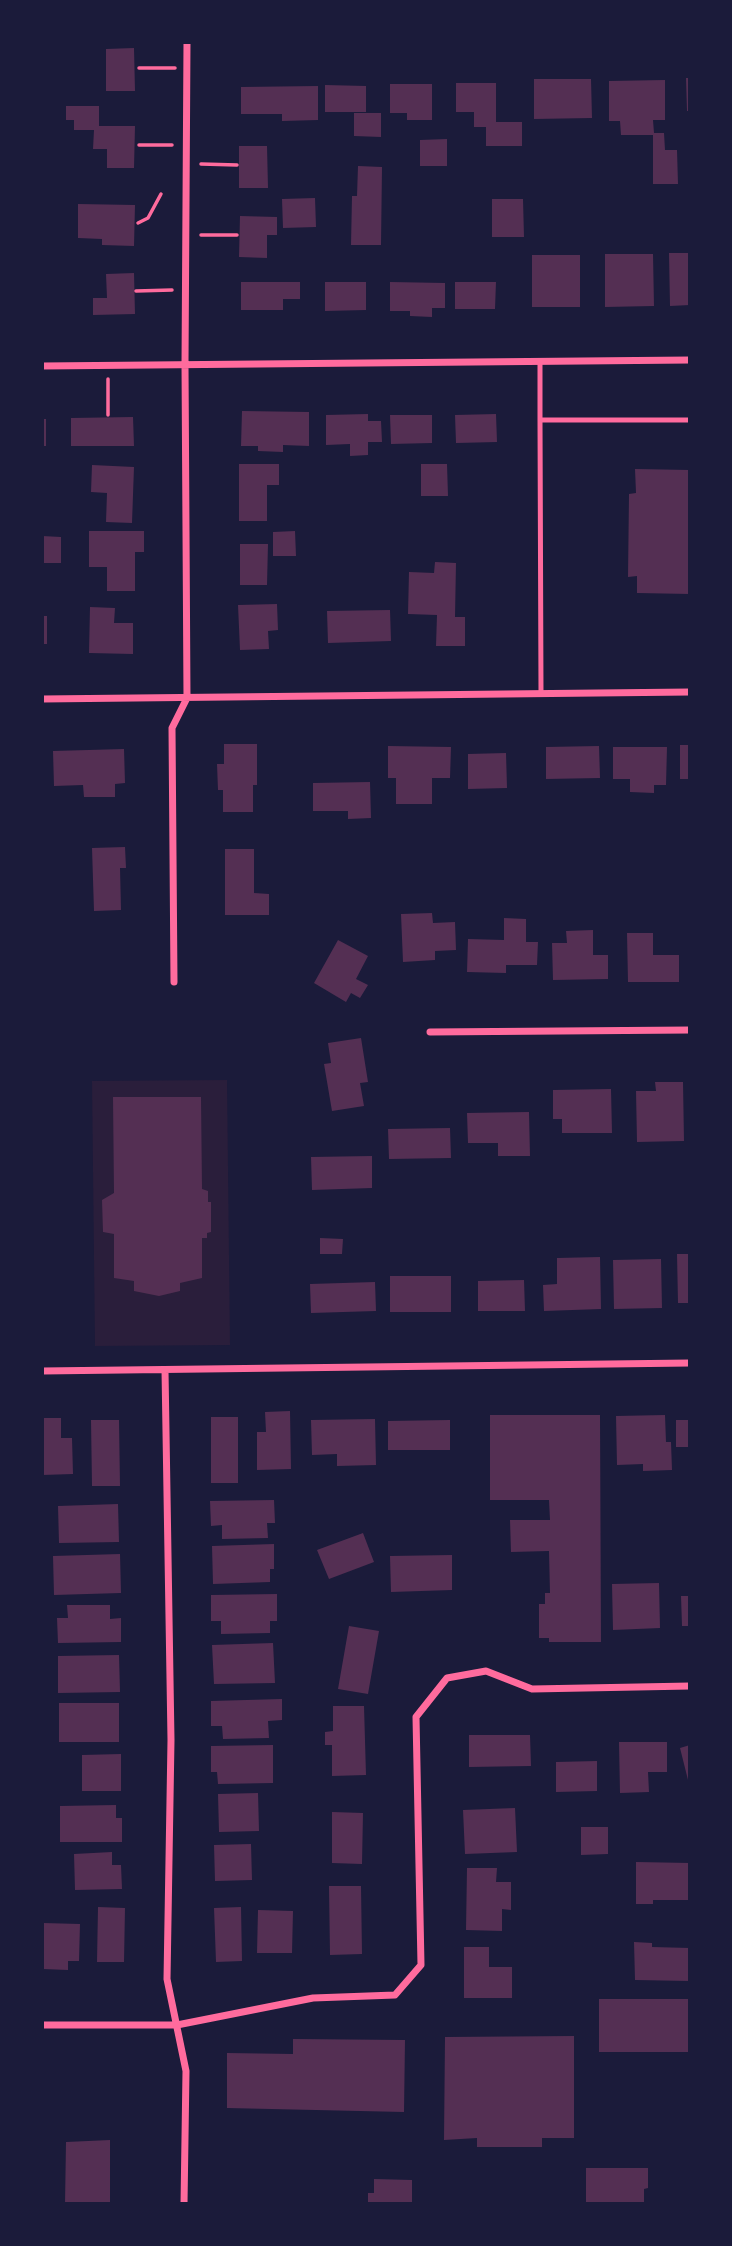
<!DOCTYPE html>
<style>
body{margin:0}
#map{position:relative;width:732px;height:2246px;overflow:hidden;background:#1b1b3a;font-family:Barlow,sans-serif}
canvas{display:block}
.frame{position:absolute;inset:0;border:44px solid #1b1b3a;pointer-events:none}
</style>
<div id="map">
<canvas width="732" height="2246"></canvas>
<div class="frame"></div>
</div>
<script>
const c = document.querySelector('canvas').getContext('2d');
c.lineJoin = 'round';
function fillPath(path, color) {
  c.fillStyle = color;
  c.fill(path, 'evenodd');
}
function strokePath(path, color, width, dash) {
  c.strokeStyle = color;
  c.lineWidth = width;
  c.lineCap = dash ? 'butt' : 'round';
  c.setLineDash(dash || []);
  c.stroke(path);
}
const green = new Path2D(`
 M227,1080L230,1345L95,1346L92,1081Z`);
const building = new Path2D(`
 M134,48L135,91H106V49Z
 M686,78H690V111H687Z
 M534,79H591L592,118L534,119Z
 M665,80V120H653L654,133H664L665,150H677L678,184H653V135H621L620,121H609V81Z
 M456,83H496V122H522V146H486V127H474V112H456Z
 M390,84H432V120H407V113H390Z
 M325,85L366,86V112H325Z
 M318,86V120L282,121V114H241V87Z
 M66,106H99V126H135L134,168H107V149H93L94,130H74V120H66Z
 M354,113H381V137L354,136Z
 M447,139V166H420V140Z
 M239,146H267L268,188H239Z
 M358,166L382,167L381,245H351L352,196H357Z
 M315,198L316,227L283,228L282,199Z
 M492,199H523L524,237H492Z
 M78,204L135,205L134,246L102,245V239L78,238Z
 M240,216L277,217V235H267V258L239,257Z
 M669,253H690V305L670,306Z
 M605,254H653L654,306L605,307Z
 M532,255H580V307H532Z
 M134,273L135,314L93,315V298H107L106,274Z
 M241,282H300V299H283V310H241Z
 M325,282H366V310L325,311Z
 M390,282L445,283V308H432V317L410,316V311H390Z
 M455,282H496L495,309H455Z
 M242,411L309,412V446L283,445V452L258,451V446H241Z
 M368,414V421H381L382,442H368V455L350,456V444L326,445V415Z
 M496,414L497,442L456,443L455,415Z
 M390,415H432V443L391,444Z
 M133,417L134,446H71V418Z
 M42,419H46V446H42Z
 M239,464H279V485H267V521H239Z
 M421,464H447L448,496H421Z
 M92,465L134,467L132,523L106,522L107,493L91,492Z
 M635,469L690,470V594L637,593V576L628,577L629,494L636,493Z
 M89,531H144V552H135V591H107V567H89Z
 M295,531L296,556H273V532Z
 M42,536L61,537V563H42Z
 M240,544H268L267,585H240Z
 M435,562L456,563L455,617H465V646H436L437,615L408,614L409,572L434,573Z
 M277,604L278,630L268,631L269,649L240,650L238,605Z
 M90,607L115,608L114,623H133V654L89,653Z
 M390,610L391,641L328,643L327,611Z
 M42,616H47V644H42Z
 M224,744H257V785H253V812H223V790H218L217,764H224Z
 M680,745H690V779H680Z
 M388,746L451,747L450,778H432V804H396V778H388Z
 M599,746L600,778L546,779V747Z
 M613,747H667L666,785H654V793L630,792V779H613Z
 M124,749L125,783L115,784V797H84L83,785L54,786L53,751Z
 M506,753L507,788L468,789V754Z
 M370,782L371,818L348,819V811H313V783Z
 M125,847L126,868H120L121,910L94,911L92,848Z
 M225,849H254V893L269,894V915H225Z
 M432,913L433,923L455,922L456,950L435,951V960L403,962L401,914Z
 M504,918L526,919V942H538L537,965H506V973L467,972L468,939L504,940Z
 M593,930V955H608V979L553,980L552,943H567L566,931Z
 M627,933H653V955H679V982H628Z
 M338,940L368,956L356,979L368,985L360,998L351,993L346,1002L314,983Z
 M361,1038L368,1082L360,1083L364,1106L332,1111L324,1064L331,1063L328,1043Z
 M655,1082H683L684,1141L637,1142L636,1091H656Z
 M611,1089L612,1133H562V1119H553V1090Z
 M113,1097H201L202,1189L208,1191V1202H211V1232L207,1233V1238H202V1278L180,1283V1291L159,1296L134,1291V1281L114,1278V1234L103,1232L102,1200L114,1193Z
 M529,1112L530,1156H498V1143H468L467,1113Z
 M450,1128L451,1158L389,1159L388,1129Z
 M372,1156V1188L312,1190L311,1157Z
 M320,1238L343,1239L342,1254H320Z
 M677,1254H690V1303H678Z
 M600,1257L601,1309L544,1311L543,1285L557,1284V1258Z
 M661,1259L662,1308L614,1309L613,1260Z
 M390,1276H451V1312H390Z
 M524,1280L525,1311H478V1281Z
 M375,1282L376,1311L311,1313L310,1284Z
 M290,1411L291,1469L257,1470V1432H266L265,1412Z
 M490,1415H600L601,1642H549V1638H539V1604H545V1593H550L549,1551L511,1552L510,1520H550L549,1500H490Z
 M665,1415L666,1442H671L672,1470L643,1471V1464L617,1465L616,1416Z
 M211,1417H238V1483H211Z
 M42,1418H61V1438H72L73,1474L42,1475Z
 M375,1419L376,1465L337,1466V1454L312,1455L311,1420Z
 M91,1420H119L120,1486H92Z
 M450,1420V1450H388V1421Z
 M676,1420H690V1447H676Z
 M274,1500L275,1523H267L268,1538L222,1539V1525L211,1526L210,1501Z
 M118,1504L119,1542L59,1543L58,1506Z
 M363,1533L374,1562L329,1579L317,1550Z
 M274,1544V1569H270V1582L213,1584L212,1546Z
 M120,1554L121,1593L54,1595L53,1556Z
 M452,1555V1590L391,1592L390,1556Z
 M659,1583L660,1628L613,1630L612,1584Z
 M277,1594V1621H270V1633L221,1634V1621H211V1595Z
 M681,1596H690V1626H682Z
 M67,1605H110V1619L121,1618V1642L58,1643L57,1618H68Z
 M349,1626L379,1631L368,1694L338,1689Z
 M273,1643L275,1683L214,1684L212,1645Z
 M119,1655L120,1692L58,1693V1656Z
 M282,1699V1720L268,1721L269,1738L223,1739L222,1726H211V1701Z
 M59,1703H119V1742H59Z
 M333,1706H364L366,1775L332,1776V1745H325V1732L333,1731Z
 M469,1735H530L531,1766L469,1767Z
 M619,1742H667V1772H648L649,1792L620,1793Z
 M273,1745V1783L218,1784L217,1772H211V1746Z
 M690,1745V1784H689L680,1748Z
 M121,1754V1791H82V1755Z
 M597,1761V1791L556,1792V1762Z
 M258,1793L259,1831L219,1832L218,1794Z
 M116,1805V1818H122V1842H60V1806Z
 M515,1808L517,1852L465,1854L463,1810Z
 M332,1812L363,1813L362,1864L332,1863Z
 M581,1827H608V1854L581,1855Z
 M251,1844L252,1880L215,1881L214,1845Z
 M112,1852V1865H121L122,1889L75,1890L74,1854Z
 M636,1862L690,1863V1900H653V1904H636Z
 M467,1868H497L496,1882H511V1910L502,1909V1931L466,1930Z
 M329,1886H361L362,1954L330,1955Z
 M98,1907L125,1908L124,1962H97Z
 M241,1907L242,1961L216,1962L214,1908Z
 M258,1910L293,1911L292,1953H257Z
 M43,1923L80,1924L79,1961H68V1970L43,1969Z
 M634,1942L652,1943V1947L690,1948V1981L635,1980Z
 M464,1947H489V1967H512V1998H464Z
 M599,1999H690V2052H599Z
 M574,2036V2138H542V2147H477V2138L444,2140L445,2037Z
 M293,2039L405,2040L404,2112L227,2108V2053L293,2054Z
 M110,2140V2204H65L66,2142Z
 M586,2168H648V2188L644,2189V2204H586Z
 M374,2179L412,2180V2204H368V2193H374Z`);
const path = new Path2D(`
 M139,68H175
 M139,145H172
 M201,164L237,165
 M138,223L148,218L161,194
 M201,235H237
 M136,291L172,290
 M108,379V415`);
const service = new Path2D(`
 M540,420V362
 M541,694L540,420H690`);
const minor = new Path2D(`
 M42,366L690,360
 M42,699L690,692
 M174,982L172,728L187,698L185,364L187,42
 M430,1032L690,1030
 M165,1370L171,1740L167,1979L186,2071L184,2204
 M42,1371L690,1363
 M42,2025H177L313,1998L395,1995L421,1965L416,1717L447,1678L486,1671L532,1689L690,1686`);
fillPath(green, '#2a1e3b');
fillPath(building, '#542f53');
strokePath(path, '#ff6b9d', 3.5);
strokePath(service, '#ff6b9d', 5);
strokePath(minor, '#ff6b9d', 7);
</script>
